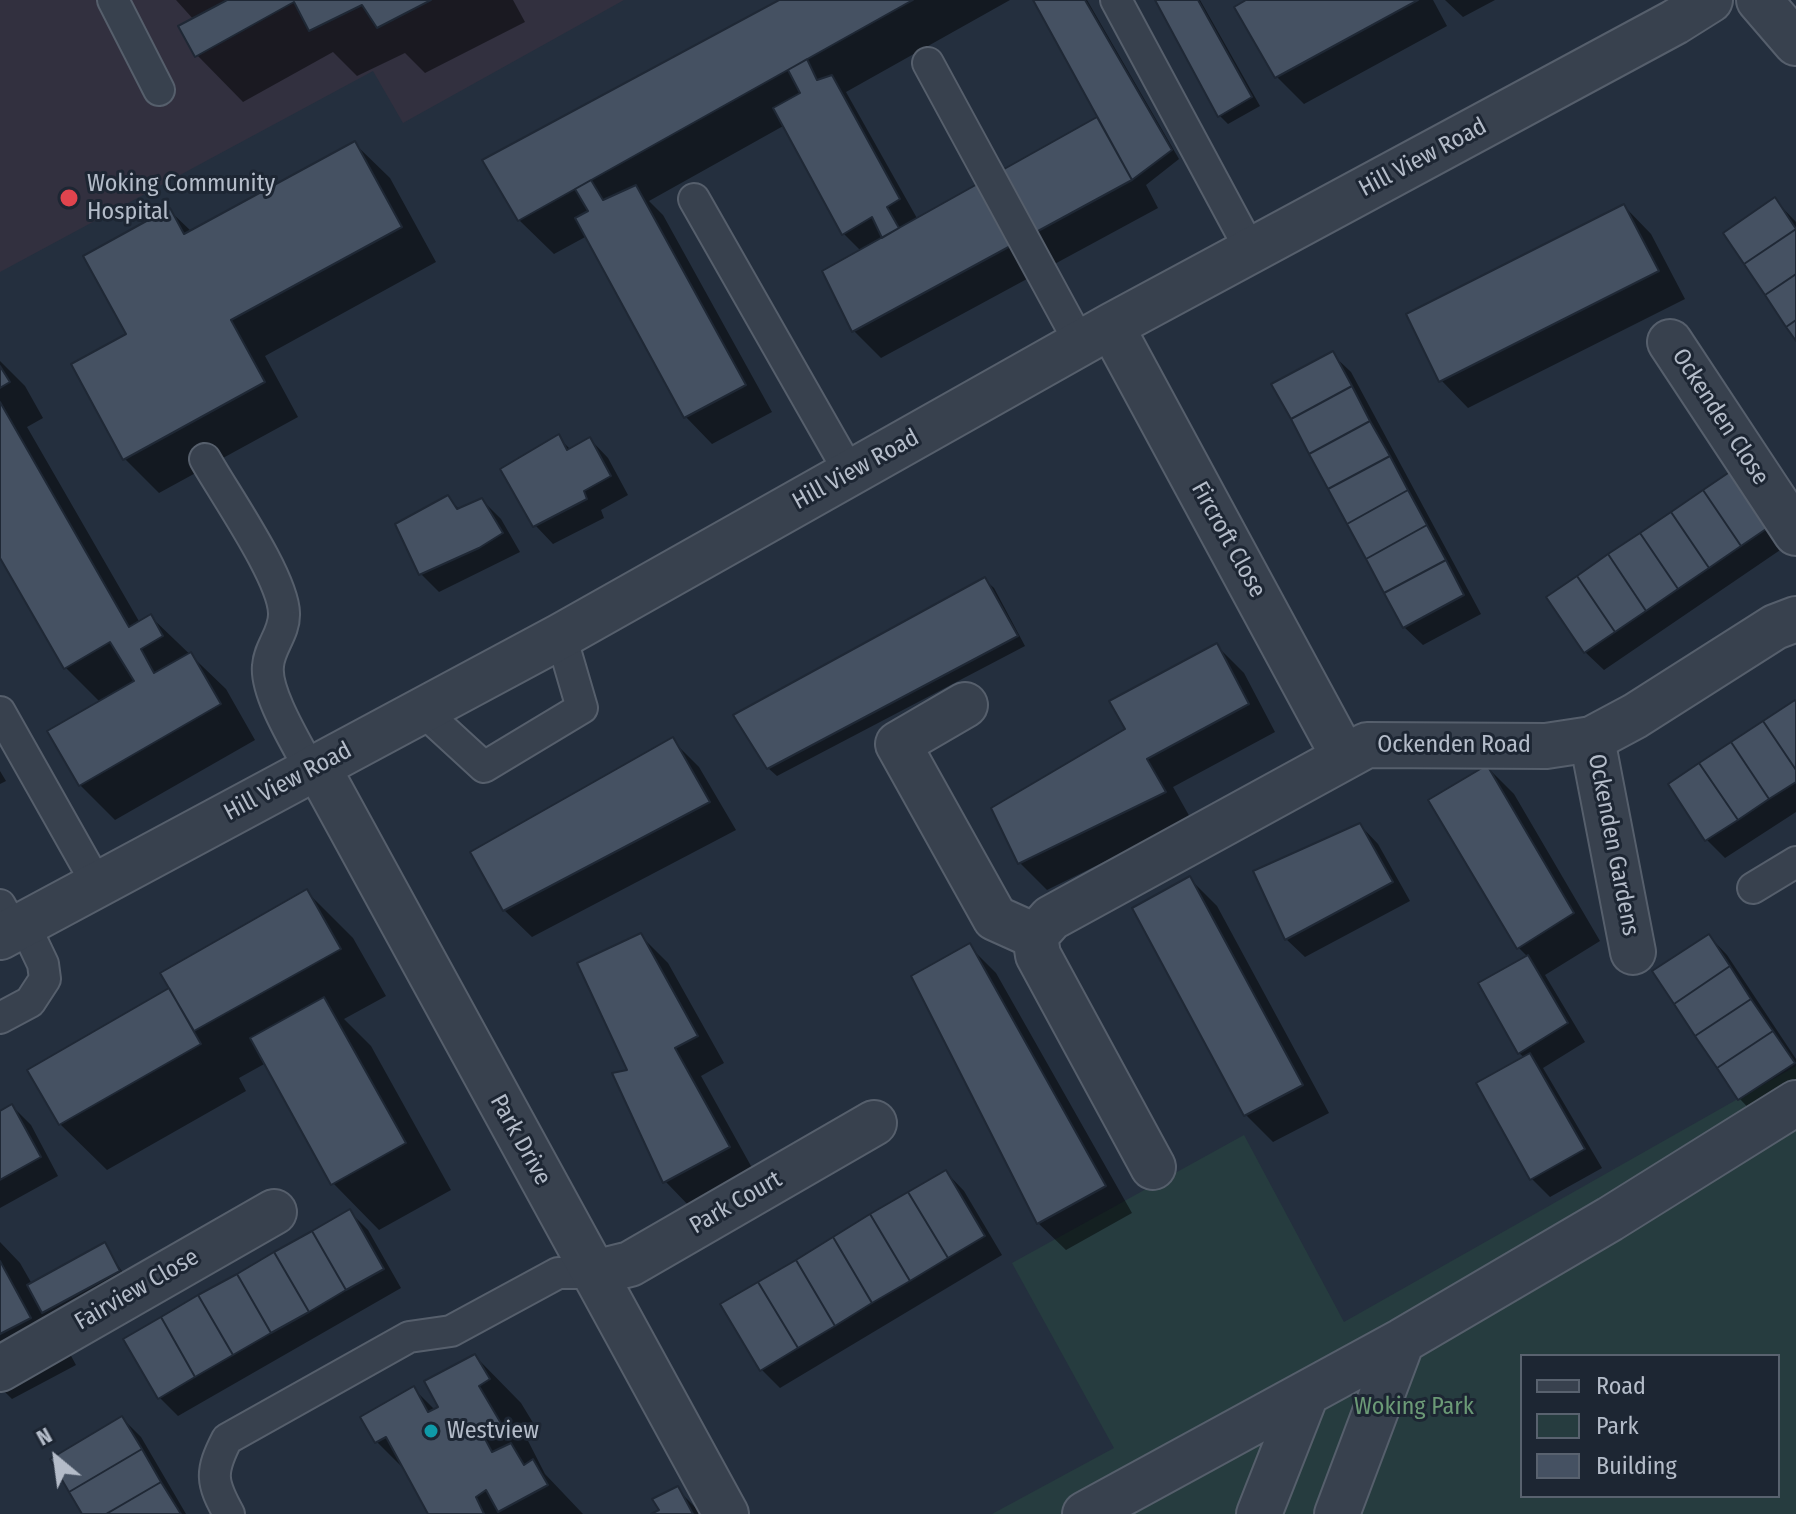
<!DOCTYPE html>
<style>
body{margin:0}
#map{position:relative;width:1796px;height:1514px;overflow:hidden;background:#242f3e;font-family:"Fira Sans Condensed",sans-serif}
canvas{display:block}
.legend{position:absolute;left:1520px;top:1354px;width:260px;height:144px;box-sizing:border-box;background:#1d2633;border:2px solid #59626f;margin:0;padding:10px 14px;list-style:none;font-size:24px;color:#b4bcc9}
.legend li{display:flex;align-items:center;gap:16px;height:40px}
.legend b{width:40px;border:2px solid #59626f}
.north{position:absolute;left:16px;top:1418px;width:80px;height:80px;-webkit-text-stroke:6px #1d2633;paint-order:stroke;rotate:331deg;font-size:22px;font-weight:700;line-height:32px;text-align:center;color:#b4bcc9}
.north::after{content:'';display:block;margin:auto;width:28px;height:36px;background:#b4bcc9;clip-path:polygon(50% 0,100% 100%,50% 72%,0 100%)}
</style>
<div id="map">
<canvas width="1796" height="1514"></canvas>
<ul class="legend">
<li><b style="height:10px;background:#38414e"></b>Road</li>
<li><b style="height:22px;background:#263c3f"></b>Park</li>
<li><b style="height:22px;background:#455162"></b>Building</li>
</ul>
<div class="north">N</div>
</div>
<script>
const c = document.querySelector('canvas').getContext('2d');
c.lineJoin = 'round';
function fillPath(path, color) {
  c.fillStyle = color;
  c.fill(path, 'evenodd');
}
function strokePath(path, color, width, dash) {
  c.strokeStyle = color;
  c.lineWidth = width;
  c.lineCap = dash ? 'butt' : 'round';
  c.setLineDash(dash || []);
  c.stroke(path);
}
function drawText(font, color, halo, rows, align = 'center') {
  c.font = font + ' "Fira Sans Condensed",sans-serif';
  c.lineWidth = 6;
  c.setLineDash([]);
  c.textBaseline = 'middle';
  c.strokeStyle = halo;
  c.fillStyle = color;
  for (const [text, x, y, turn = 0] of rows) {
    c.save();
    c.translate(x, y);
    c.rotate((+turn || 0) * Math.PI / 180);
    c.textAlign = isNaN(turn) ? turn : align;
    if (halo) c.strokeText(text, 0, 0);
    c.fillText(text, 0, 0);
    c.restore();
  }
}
const medical = new Path2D(`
 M0,0H624L403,123L373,71L0,272Z`);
const green = new Path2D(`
 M1796,1066V1514H992L1114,1448L1012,1263L1244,1135L1344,1322ZM1522,1356H1778V1496H1522Z`);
const shadow = new Path2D(`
 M176,0H513L525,22L425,73L405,53L357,76L333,52L243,102L197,55L194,20Z
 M783,0H1010L846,92L918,220L1097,119L1104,127L1037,0H1087L1179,159L1146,185L1158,208L881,358L854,331L861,251L843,233L785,125L649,201L663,215L772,412L712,444L685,416L587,236L554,254L519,220Z
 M1157,0H1200L1260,106L1228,124L1219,115Z
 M1250,0H1433L1447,26L1304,104L1277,77Z
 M1445,0H1495L1463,17Z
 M355,144L390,178L436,262L265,356L298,417L159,493L124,458L128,335L170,211L192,232Z
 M1775,200L1796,222V337Z
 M1624,206L1651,234L1685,299L1468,408L1441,380Z
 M1332,354L1351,372L1481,614L1423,645L1404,627Z
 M0,361L25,386L43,418L27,427L140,623L151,617L226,689L255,740L115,820L80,785L101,703L65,667L0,554Z
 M558,437L571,450L590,439L608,458L628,495L601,510L604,518L553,544L535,525Z
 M1752,490L1789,544L1604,670L1585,652Z
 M448,498L460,510L482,500L501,519L520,552L439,592L421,574Z
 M985,580L994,588L1025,646L777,776L768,768Z
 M1217,646L1244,673L1275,732L1173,787L1191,819L1047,890L1020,863L1128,730Z
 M1796,704V812L1725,858L1707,840L1670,784Z
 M672,740L699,767L736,830L532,937L504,910Z
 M1487,767L1514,794L1600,941L1545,975L1585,1042L1543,1068L1602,1168L1550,1197L1531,1178L1525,1058L1519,1053L1528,957L1518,947Z
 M0,771L6,781L0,784Z
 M1360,825L1378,844L1410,901L1305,957L1286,939Z
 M1190,879L1217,906L1329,1113L1273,1142L1246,1115Z
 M307,892L353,938L386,996L344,1019L371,1046L451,1190L379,1230L333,1183L266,1063L239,1078L246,1091L107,1170L60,1124L172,989Z
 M640,935L668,963L724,1063L701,1076L756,1175L692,1209L665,1181Z
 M1709,936L1727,955L1796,1059V1093L1758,1118L1740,1099L1655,971Z
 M969,946L996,973L1132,1213L1066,1250L1038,1223Z
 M12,1106L31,1125L58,1176L0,1208V1113Z
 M946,1172L964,1191L1002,1255L780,1388L762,1370Z
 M349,1211L368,1230L401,1288L178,1416L160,1398Z
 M0,1242L20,1263L32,1284L104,1245L128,1280L52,1321L76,1365L12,1399L0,1387Z
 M475,1356L521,1403L535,1426L524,1433L545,1474L583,1514H431L408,1473L377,1442L414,1389L435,1410L440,1408Z
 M122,1418L141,1437L186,1514H85Z
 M677,1489L702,1514H656Z`);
const building = new Path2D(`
 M227,0H431L377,28L362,5L309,31L294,2L195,57L178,26Z
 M779,0H913L518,221L482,160Z
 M1033,0H1085L1172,150L1132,180Z
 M1155,0H1198L1252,97L1218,117Z
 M1246,0H1418L1275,78L1234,7Z
 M807,59L817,80L832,75L900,199L887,207L899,228L882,238L872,217L842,235L773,108L800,93L788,70Z
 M1097,117L1132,180L852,332L822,271Z
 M355,141L402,227L231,320L265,382L123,460L71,364L126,334L83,256L170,208L184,234Z
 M591,180L603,200L636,185L746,385L684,418L575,218L588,211L575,189Z
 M1775,197L1796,229L1744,264L1723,233Z
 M1624,204L1659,271L1439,382L1406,314Z
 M1796,229V274L1765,295L1744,264Z
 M1796,274V320L1786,327L1765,295Z
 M1796,320V341L1786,327Z
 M1333,351L1352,386L1291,419L1271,384Z
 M0,366L10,382L0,388Z
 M1352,386L1370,421L1309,454L1291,419Z
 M0,402L129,627L151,614L163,636L141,649L154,673L191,652L221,704L79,786L47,731L134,681L110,642L64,669L0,558Z
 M1370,421L1390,456L1328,489L1309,454Z
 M559,434L567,450L590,437L611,476L584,491L587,499L533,527L500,469Z
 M1390,456L1408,490L1347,524L1328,489Z
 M1734,469L1772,525L1741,546L1703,490Z
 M1408,490L1427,525L1366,559L1347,524Z
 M1703,490L1741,546L1709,568L1671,512Z
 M448,495L457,509L482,498L503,533L479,548L419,575L395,524Z
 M1671,512L1709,568L1678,589L1640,533Z
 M1427,525L1446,560L1384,593L1366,559Z
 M1640,533L1678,589L1646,611L1608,554Z
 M1608,554L1646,611L1615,632L1577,576Z
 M1446,560L1464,595L1403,628L1384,593Z
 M1577,576L1615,632L1584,653L1546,597Z
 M985,577L1018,636L767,769L733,715Z
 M1217,643L1249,704L1147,759L1166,792L1018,864L991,808L1125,729L1109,701Z
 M1795,700L1796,702V770L1763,721Z
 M1763,721L1796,770V782L1769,799L1731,742Z
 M673,737L710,802L503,911L470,852Z
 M1731,742L1769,799L1738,820L1699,763Z
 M1699,763L1738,820L1705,841L1668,784Z
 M1487,765L1574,913L1517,949L1428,800Z
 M1360,823L1393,882L1285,940L1253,871Z
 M1190,876L1303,1085L1244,1116L1132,908Z
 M307,889L341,949L194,1031L160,973Z
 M641,933L698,1036L675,1048L730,1147L663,1183L612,1073L627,1070L577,963Z
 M1709,934L1730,966L1674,1004L1652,971Z
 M970,943L1106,1186L1037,1224L911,976Z
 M1528,955L1568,1023L1518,1054L1478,983Z
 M1730,966L1751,999L1695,1036L1674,1004Z
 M169,988L201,1044L59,1125L27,1070Z
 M324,997L406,1143L331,1185L250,1038Z
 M1751,999L1773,1031L1717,1068L1695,1036Z
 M1773,1031L1795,1063L1738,1100L1717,1068Z
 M1530,1053L1585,1149L1530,1180L1476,1083Z
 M12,1104L41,1157L0,1180V1111Z
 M946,1170L985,1236L948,1258L908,1192Z
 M908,1192L948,1258L910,1281L870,1214Z
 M350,1209L384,1269L346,1290L312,1231Z
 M870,1214L910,1281L872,1303L833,1237Z
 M312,1231L346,1290L309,1312L274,1252Z
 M833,1237L872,1303L835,1326L796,1260Z
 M105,1242L120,1271L42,1313L27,1285Z
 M274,1252L309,1312L271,1333L237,1274Z
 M796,1260L835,1326L798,1348L758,1282Z
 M0,1261L31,1318L0,1334Z
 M237,1274L271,1333L233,1355L198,1295Z
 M758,1282L798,1348L760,1371L720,1304Z
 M198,1295L233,1355L195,1377L161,1317Z
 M161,1317L195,1377L158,1399L123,1339Z
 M475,1354L490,1379L479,1386L502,1425L484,1437L492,1452L511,1443L524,1465L533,1459L548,1485L498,1512L486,1490L476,1497L484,1514H428L386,1437L375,1443L360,1417L414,1386L428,1412L438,1407L424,1381Z
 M122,1416L142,1449L69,1492L50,1459Z
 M142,1449L161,1482L106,1514H82L69,1492Z
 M161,1482L181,1514H106Z
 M678,1486L693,1514H651L659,1510L652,1499Z`);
const lane = new Path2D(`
 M113,0L159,90
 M1116,0L1251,251
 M928,63L1080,343
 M694,199L850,473
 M205,459C224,493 283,577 284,613C285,633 269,647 268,666C265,693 297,744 310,769
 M423,711L484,767L582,708L561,636
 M0,712L97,884
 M1753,888L1796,862
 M0,905L14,930
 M0,1018L30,1002L45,979L43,964L24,924
 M229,1514C211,1482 210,1472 227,1439L409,1337L451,1331L558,1273H594`);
const street = new Path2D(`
 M1759,0L1796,43
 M1111,326L1343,755
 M1670,342L1796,533
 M965,705L898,744L995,918L1035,936L1038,955L1153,1167
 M1592,739L1633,952
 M317,766L726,1514
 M1035,936L1051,918L1367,745L1546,746L1592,739L1635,716L1775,627L1796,619
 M0,937L561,636L1111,326L1675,22L1710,0
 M594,1273L630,1264L874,1123
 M0,1369L274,1212
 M1085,1514L1402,1341L1610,1219L1796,1103
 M1259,1514L1305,1397
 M1337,1514L1402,1341`);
const markers = [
 [69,198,10,"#e0444e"],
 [431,1431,8,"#0f9aa8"]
];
const streetNames = [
 ["Hill View Road",1423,158,-28],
 ["Ockenden Close",1720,417,57],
 ["Hill View Road",856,470,-29],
 ["Fircroft Close",1228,540,61],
 ["Ockenden Road",1454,745],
 ["Hill View Road",288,782,-28],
 ["Ockenden Gardens",1613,845,79],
 ["Park Drive",520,1140,61],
 ["Park Court",736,1203,-30],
 ["Fairview Close",137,1290,-30]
];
const poiNames = [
 ["Woking Community",87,184],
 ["Hospital",87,212],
 ["Westview",447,1431]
];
const parkNames = [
 ["Woking Park",1414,1407]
];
fillPath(medical, '#32303f');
fillPath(green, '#263c3f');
fillPath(shadow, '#0007');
fillPath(building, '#455162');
strokePath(building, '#1f2835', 2);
strokePath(lane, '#565f6c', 34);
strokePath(street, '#565f6c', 48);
strokePath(lane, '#38414e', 30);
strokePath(street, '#38414e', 44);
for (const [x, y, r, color] of markers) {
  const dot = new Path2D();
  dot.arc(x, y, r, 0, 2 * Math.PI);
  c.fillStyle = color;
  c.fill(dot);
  strokePath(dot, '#1d2633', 3);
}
drawText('24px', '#b4bcc9', '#1d2633', streetNames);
drawText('24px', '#b4bcc9', '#1d2633', poiNames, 'left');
drawText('24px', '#6b9a76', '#1d2633', parkNames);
</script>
